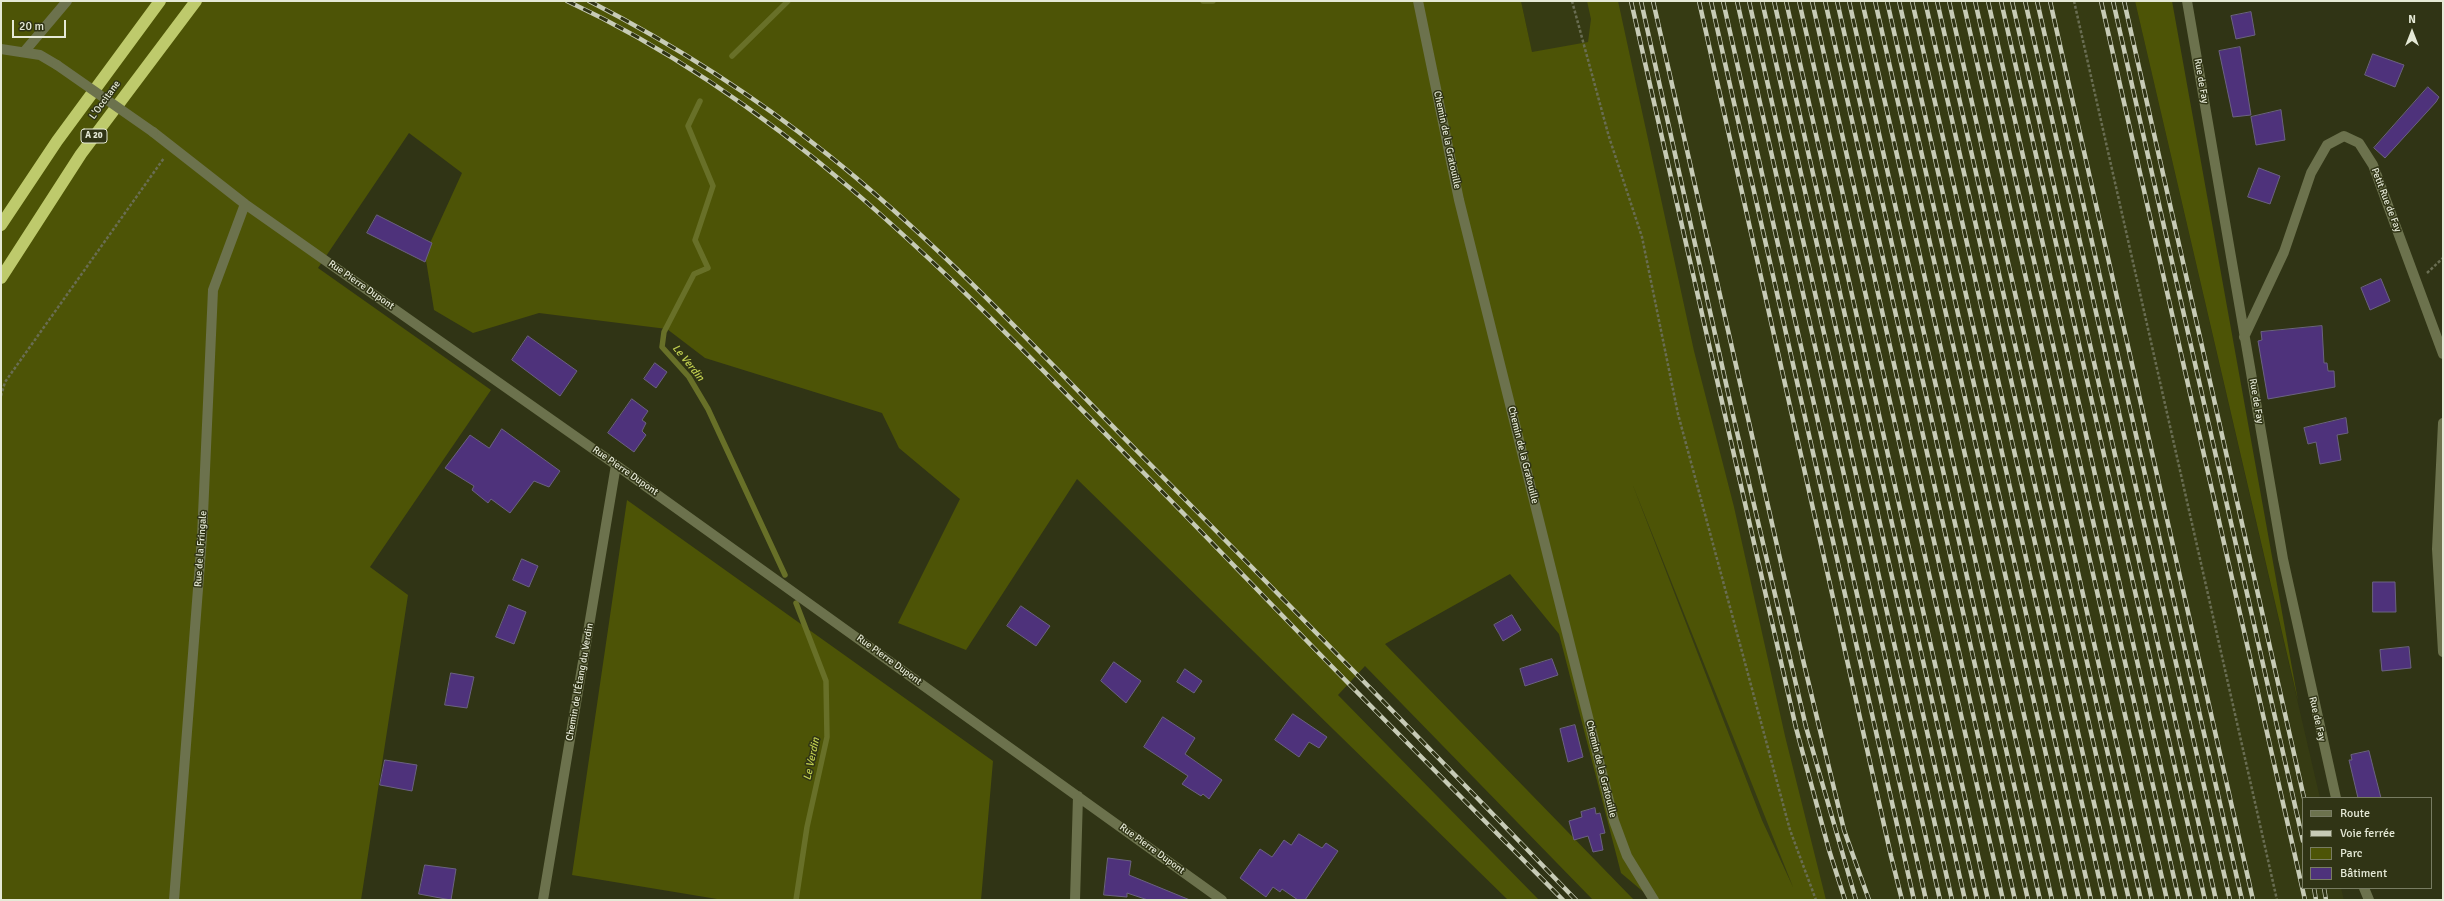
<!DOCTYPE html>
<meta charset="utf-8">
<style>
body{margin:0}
#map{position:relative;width:2444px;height:901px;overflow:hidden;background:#303415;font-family:Signika,sans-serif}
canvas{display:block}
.frame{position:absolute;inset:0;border:2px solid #e5e9d6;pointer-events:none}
.legend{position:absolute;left:2302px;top:797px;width:130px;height:92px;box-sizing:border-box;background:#303415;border:1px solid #787c62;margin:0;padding:5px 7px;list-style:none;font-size:12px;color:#e5e9d6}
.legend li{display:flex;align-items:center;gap:8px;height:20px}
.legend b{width:20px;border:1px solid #787c62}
.north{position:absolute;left:2392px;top:12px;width:40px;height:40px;-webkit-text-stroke:3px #303415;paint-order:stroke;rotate:0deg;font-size:11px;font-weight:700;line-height:16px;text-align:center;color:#e5e9d6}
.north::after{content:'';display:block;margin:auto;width:14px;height:18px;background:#e5e9d6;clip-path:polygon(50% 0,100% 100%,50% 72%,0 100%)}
.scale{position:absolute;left:12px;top:20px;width:54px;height:18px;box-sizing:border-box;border:2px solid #e5e9d6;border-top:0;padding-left:5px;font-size:12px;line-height:14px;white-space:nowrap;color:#e5e9d6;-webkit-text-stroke:3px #303415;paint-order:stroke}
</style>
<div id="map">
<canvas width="2444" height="901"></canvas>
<div class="frame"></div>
<ul class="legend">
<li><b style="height:5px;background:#6c724d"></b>Route</li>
<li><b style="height:5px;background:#c7cbb6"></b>Voie ferrée</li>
<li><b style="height:11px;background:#4d5406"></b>Parc</li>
<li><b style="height:11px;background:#4e327b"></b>Bâtiment</li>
</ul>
<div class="north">N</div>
<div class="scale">20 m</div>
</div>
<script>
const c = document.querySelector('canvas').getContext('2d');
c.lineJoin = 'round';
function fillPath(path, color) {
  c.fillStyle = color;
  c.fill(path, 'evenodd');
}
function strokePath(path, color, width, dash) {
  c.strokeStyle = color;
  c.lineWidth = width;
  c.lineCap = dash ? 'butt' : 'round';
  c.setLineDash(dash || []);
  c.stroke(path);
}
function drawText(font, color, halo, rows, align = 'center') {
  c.font = font + ' Signika,sans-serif';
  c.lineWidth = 3;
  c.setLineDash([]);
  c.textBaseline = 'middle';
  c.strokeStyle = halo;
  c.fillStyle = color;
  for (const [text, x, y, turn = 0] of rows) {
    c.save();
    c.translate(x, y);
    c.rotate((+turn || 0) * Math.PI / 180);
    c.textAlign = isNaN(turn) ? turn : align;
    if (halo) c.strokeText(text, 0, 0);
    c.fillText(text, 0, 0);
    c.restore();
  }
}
const built = new Path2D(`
 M1521,1H2135L2320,798H2303V888H2341L2344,900H1799L1762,820L1612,432Z`);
const green = new Path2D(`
 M1,1H1521L1532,52L1588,42L1591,19L1587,1H1618L1694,351L1734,507L1785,736L1826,900H1653L1621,873L1559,634L1510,574L1385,644L1634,900H1593L1365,666L1338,695L1539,900H1508L1077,479L966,650L898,623L960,499L899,448L882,413L705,358L667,329L539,313L473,333L434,310L425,254L462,173L409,133L318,268L491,390L370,567L408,595L361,900H1ZM1632,483L1793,887L1762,820Z
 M2135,1H2172L2298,701Z
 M627,500L993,761L981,900H723L572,875Z`);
const stream = new Path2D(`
 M1203,1H1213
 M732,56L788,1
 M700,101L688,126L713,186L695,240L708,268L694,274L664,332L662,347L689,377L708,409L785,575
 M796,603L826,681L827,737L807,827L796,900`);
const building = new Path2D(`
 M2251,12L2255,35L2236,39L2231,16Z
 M2240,47L2251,115L2233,117L2219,51Z
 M2373,54L2404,65L2395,87L2365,75Z
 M2428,87L2439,97L2436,102L2385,158L2374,148Z
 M2281,110L2285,140L2256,145L2251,117Z
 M2259,168L2280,176L2270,204L2248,197Z
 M377,215L432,243L425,262L367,233Z
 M2381,279L2390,301L2370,310L2361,288Z
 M2322,326L2324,363H2327L2328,371H2334L2335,387L2268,399L2258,341L2262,340L2261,332Z
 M528,336L577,371L560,396L512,360Z
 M655,363L667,372L656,388L644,379Z
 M632,399L648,411L642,420L646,423L642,431L646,435L634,452L608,433Z
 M2346,418L2348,433L2337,435L2341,460L2320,464L2316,442L2308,444L2304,428Z
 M502,429L560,471L549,487L534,481L510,513L491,499L488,503L472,490L474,486L445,468L470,435L489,448Z
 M522,559L538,566L529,587L513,580Z
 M2373,582H2395L2396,612H2373Z
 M509,605L526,612L514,644L496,637Z
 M1021,606L1050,626L1036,646L1007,626Z
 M1512,615L1521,630L1503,641L1494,625Z
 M2409,647L2411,668L2382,671L2380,650Z
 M1552,659L1558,675L1525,686L1520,669Z
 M1114,662L1141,681L1126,703L1101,681Z
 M1185,669L1202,681L1194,693L1177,682Z
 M451,673L474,677L467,708L445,705Z
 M1293,714L1327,737L1319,748L1309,742L1299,757L1275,740Z
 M1163,717L1195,738L1185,754L1222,780L1209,799L1203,794L1201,796L1182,784L1188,776L1144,747Z
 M1575,725L1583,757L1568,762L1560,729Z
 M2369,751L2374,771L2381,798H2358L2349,760H2352L2351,755Z
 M385,760L417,765L412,791L380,785Z
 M1595,808L1596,814L1600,813L1605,833L1600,834L1603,850L1593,852L1588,836L1574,840L1569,821L1582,817L1581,812Z
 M1299,834L1322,848L1326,843L1338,851L1305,900H1298L1282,889L1280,892L1273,887L1266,897L1240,878L1260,849L1272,857L1284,840L1291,845Z
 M1108,858L1131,861L1129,875L1190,900H1148L1127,893V897L1104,895Z
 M425,865L456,869L451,900L419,894Z`);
const path = new Path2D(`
 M1572,1L1609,137L1642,237L1678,414L1790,830L1816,900
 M2074,1L2277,900
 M2427,273L2443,258
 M1,396L5,382L164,158`);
const street = new Path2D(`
 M1418,1L1459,200L1614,821L1627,856L1654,900
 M2187,1L2283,559L2336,798
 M1,49L40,55L57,65
 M24,52L67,1
 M153,132L245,204L616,465L1222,900
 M2244,337L2284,252L2311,173L2327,145L2344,136L2359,143L2373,165L2443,354
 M2443,423L2437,549L2443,652
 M2364,888L2369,900
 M174,900L202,537L213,290L245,204
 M543,900L616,465
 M1075,900L1078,796`);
const highway = new Path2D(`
 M1,225L57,141L160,1
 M1,278L81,154L196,1`);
const rail = new Path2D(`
 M567,1C793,106 964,290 1136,465C1209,539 1280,614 1353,688C1423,759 1493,829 1563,900
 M589,1C673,44 753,95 827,154C939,243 1038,351 1138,452C1285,600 1431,750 1576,900
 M1631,1L1796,728L1829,850L1845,900
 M1641,1L1733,415L1806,727L1856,900
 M1653,1L1804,664L1844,830L1869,900
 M1699,1L1891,856L1902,900
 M1711,1L1914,900
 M1723,1L1926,900
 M1737,1L1940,900
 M1749,1L1952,900
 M1762,1L1965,900
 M1774,1L1977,900
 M1786,1L1988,900
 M1799,1L2003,900
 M1812,1L2015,900
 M1825,1L2028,900
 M1837,1L2040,900
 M1849,1L2052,900
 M1862,1L2066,900
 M1875,1L2079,900
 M1887,1L2091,900
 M1899,1L2104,900
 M1912,1L2116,900
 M1925,1L2129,900
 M1937,1L2141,900
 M1949,1L2152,900
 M1963,1L2167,900
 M1975,1L2179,900
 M1988,1L2191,900
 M2001,1L2205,900
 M2012,1L2216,900
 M2025,1L2230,900
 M2037,1L2242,900
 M2050,1L2253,900
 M2101,1L2305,900
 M2113,1L2303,841
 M2124,1L2304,798
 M2314,888L2316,900
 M2324,888L2326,900`);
const streetBridge = new Path2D(`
 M57,65L153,132`);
const shields = [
 [94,136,26]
];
const shieldNames = [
 ["A 20",94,136]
];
const streetNames = [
 ["Rue de Fay",2201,81,80],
 ["L'Occitane",105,100,-54],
 ["Chemin de la Gratouille",1447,140,78],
 ["Petit Rue de Fay",2386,200,69],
 ["Rue Pierre Dupont",361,285,35],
 ["Rue de Fay",2256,401,80],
 ["Chemin de la Gratouille",1523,455,76],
 ["Rue Pierre Dupont",625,471,35],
 ["Rue de la Fringale",201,549,-86],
 ["Rue Pierre Dupont",889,660,36],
 ["Chemin de l'Étang du Verdin",580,682,-80],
 ["Rue de Fay",2317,719,77],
 ["Chemin de la Gratouille",1601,769,76],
 ["Rue Pierre Dupont",1152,849,36]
];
const waterNames = [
 ["Le Verdin",688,363,51],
 ["Le Verdin",812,759,-78]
];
fillPath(built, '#363b13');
fillPath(green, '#4d5406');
strokePath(stream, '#687028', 5.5);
fillPath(building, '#4e327b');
strokePath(building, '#6b6281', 1);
strokePath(path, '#696d52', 2.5, [3, 2]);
strokePath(street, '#6c724d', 10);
strokePath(highway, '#beca6c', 12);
strokePath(rail, '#c7cbb6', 4.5);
strokePath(rail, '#303415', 3, [9]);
strokePath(streetBridge, '#6c724d', 10);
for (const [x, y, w] of shields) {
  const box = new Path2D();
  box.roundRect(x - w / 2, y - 7, w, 14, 3);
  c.fillStyle = '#303415';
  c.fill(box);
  strokePath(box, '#e5e9d6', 1);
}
drawText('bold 9px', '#e5e9d6', null, shieldNames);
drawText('10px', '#e5e9d6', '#303415', streetNames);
drawText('italic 11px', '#c0ce4f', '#303415', waterNames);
</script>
